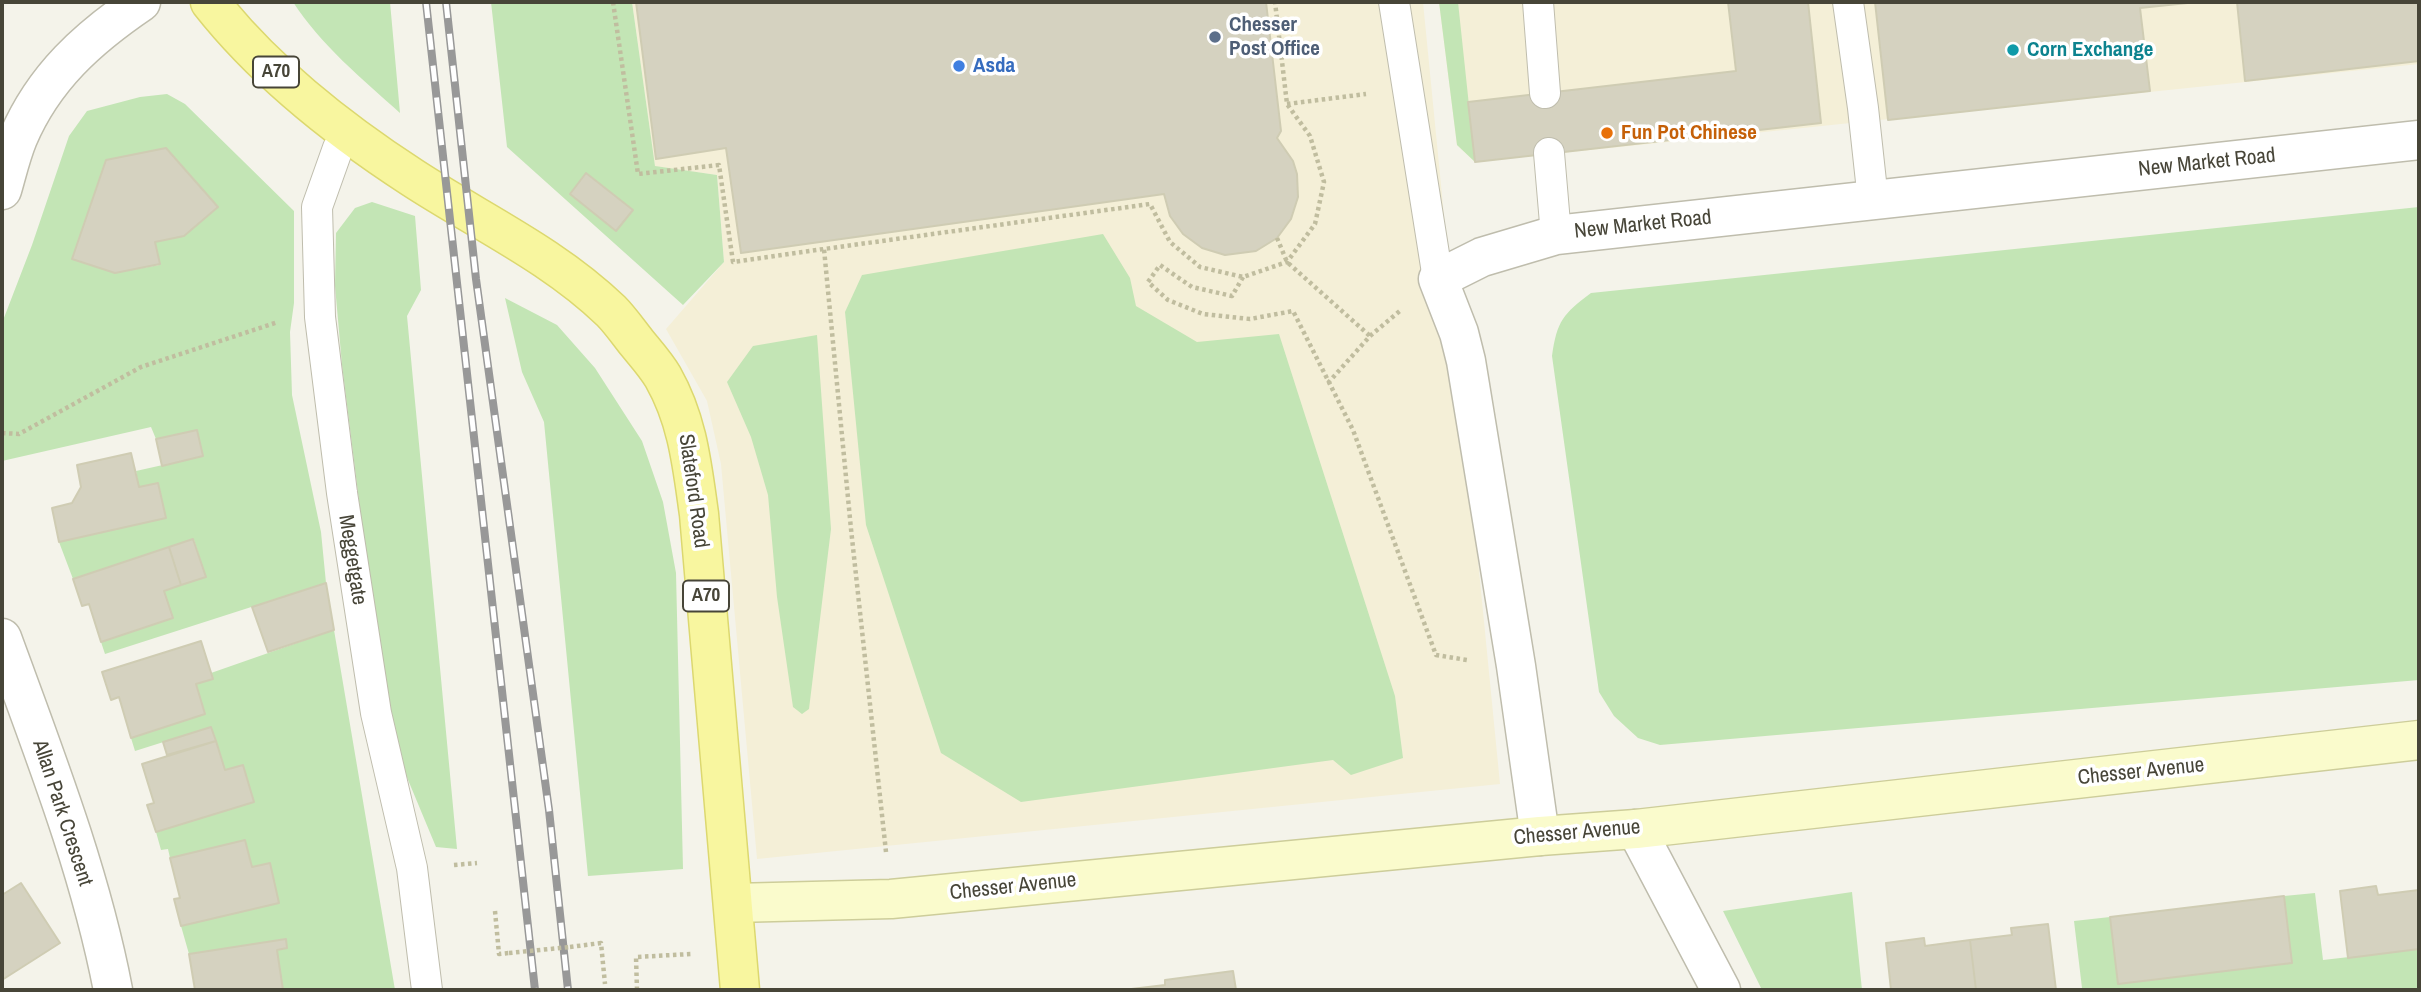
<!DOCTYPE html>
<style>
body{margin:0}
#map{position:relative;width:2421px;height:992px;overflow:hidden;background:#f4f3ea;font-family:"Archivo Narrow",sans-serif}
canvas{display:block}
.frame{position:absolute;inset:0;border:4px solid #474538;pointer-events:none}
</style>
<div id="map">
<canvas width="2421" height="992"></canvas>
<div class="frame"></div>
</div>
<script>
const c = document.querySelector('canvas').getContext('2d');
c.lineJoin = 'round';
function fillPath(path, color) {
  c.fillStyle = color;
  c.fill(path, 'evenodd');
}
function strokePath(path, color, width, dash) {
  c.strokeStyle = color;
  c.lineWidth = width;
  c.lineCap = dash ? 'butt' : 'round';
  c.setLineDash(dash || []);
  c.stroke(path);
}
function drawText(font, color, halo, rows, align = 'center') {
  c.font = font + ' "Archivo Narrow",sans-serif';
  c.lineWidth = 7;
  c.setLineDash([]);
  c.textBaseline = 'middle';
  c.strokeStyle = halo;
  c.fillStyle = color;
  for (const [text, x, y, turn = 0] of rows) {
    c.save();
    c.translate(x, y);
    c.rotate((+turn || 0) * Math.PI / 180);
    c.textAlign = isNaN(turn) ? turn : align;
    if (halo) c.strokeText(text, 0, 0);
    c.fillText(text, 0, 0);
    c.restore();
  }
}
const commercial = new Path2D(`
 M632,2H1423L1500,784L757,859L721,464L707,401L666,329L724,262L717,175L655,167Z
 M1439,2H2419V64L1475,162L1457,145Z`);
const green = new Path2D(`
 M293,2H390L400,113C362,79 321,45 293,2Z
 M491,2H632L655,166L717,175L724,262L683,305L507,147Z
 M1439,2H1458L1475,162L1457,145Z
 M167,94L185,104L294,211V303L290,332L292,395L321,532L326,583L105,654L101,642L173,618L164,591L206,577L194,540L73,579L59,542L166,518L158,483L139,487L136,471L203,456L197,430L156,439L151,427L2,461V323L32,245L69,136L87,111L140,97ZM166,148L218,207L184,236L155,242L159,265L115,273L73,259L106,160Z
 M372,202L415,216L421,290L407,316L457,849L436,847L396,751L364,541L342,365L335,286L336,233L355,208Z
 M2419,207V680L1660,745L1638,738L1614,716L1599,692L1552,356C1557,321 1563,314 1591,293Z
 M1103,234L1130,278L1136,306L1197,342L1279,334L1395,696L1403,758L1351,775L1333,760L1021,802L941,753L866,525L845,312L862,275Z
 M505,298L557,325L595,368L642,441L663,502L676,573L683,869L588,876L544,422L522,372Z
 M817,335L831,529L809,709L802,714L793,707L777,597L768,495L751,437L727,382L753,346Z
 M334,630L395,990H283L277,950L287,948L286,939L189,954L181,926L279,903L270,863L252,867L245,840L170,858L168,849L161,850L156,832L254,801L243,765L225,770L211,727L135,751L131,738L205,714L196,684L213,679L211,673Z
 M1852,892L1862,990H1762L1723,911Z
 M2315,893L2323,960L2419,949V990H2059L2082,988L2074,921L2110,917L2118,984L2284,896Z`);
const building = new Path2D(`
 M636,2H1266L1281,131L1277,138L1293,161L1297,174L1298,197L1291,219L1277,238L1256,251L1225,255L1202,248L1183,234L1170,216L1164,194L741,253L726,148L656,159Z
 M1728,2H1808L1821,123L1475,162L1468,102L1736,71Z
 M1875,2H2197L2140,8L2150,91L1888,120Z
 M2237,2H2419V61L2245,81Z
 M166,148L218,207L184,236L155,242L160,264L115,273L72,259L106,160Z
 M586,173L633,210L616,231L570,194Z
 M197,430L203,456L162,466L156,439Z
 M131,453L139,487L158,483L166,518L59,542L52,508L72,503L81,487L77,465Z
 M193,539L206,577L181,585L169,547Z
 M169,547L181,585L164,591L173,618L101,642L89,604L82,606L73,579Z
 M326,583L334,630L268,652L252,607Z
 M201,641L213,679L196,684L205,714L131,738L119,697L111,700L102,672Z
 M211,727L216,741L167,755L163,742Z
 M216,741L225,770L243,765L254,802L156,832L147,805L154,803L142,764Z
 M245,840L252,867L270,863L279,903L181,926L174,899L180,898L170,858Z
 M21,883L60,943L2,980V895Z
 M2376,886L2378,895L2419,890V949L2348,958L2340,891Z
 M2284,896L2292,963L2118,984L2110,917Z
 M2048,924L2056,990H1976L1970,940L2012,935L2011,928Z
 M1924,938L1925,946L1970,940L1976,990H1891L1886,943Z
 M286,939L287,948L277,950L283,990H195L189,954Z
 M1233,971L1236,990H1123L1165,985V980Z`);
const path = new Path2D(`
 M613,2L638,174L719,165L733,262L824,249
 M1287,104L1366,94
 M1277,238L1287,262L1370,336
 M1243,277L1232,296L1192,287L1160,265L1148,282L1168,300L1203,314L1250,319L1293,311L1353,430L1436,655L1467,660
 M1328,383L1370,336L1401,310
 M2,433L19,434L141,367L278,322
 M886,852L851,529L824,249L1150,204L1170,242L1200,267L1243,277L1287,262L1315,224L1324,182L1310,136L1287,104L1275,2
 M454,865L477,863
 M495,911L499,954L509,953
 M570,947L601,943L605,984
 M637,990L636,957L691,954`);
const lane = new Path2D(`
 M1394,2L1438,279
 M1538,2L1545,93
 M1848,2L1863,108L1873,200
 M350,133L338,148L317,207L320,317L342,493L376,713L412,868L427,990
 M1549,153L1556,235`);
const street = new Path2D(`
 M2,190C7,173 11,155 18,138C44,77 88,38 141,2
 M2,638C44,753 90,870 113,990
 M1636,829L1721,990
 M1540,836L1516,666L1466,361L1459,333L1438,279L1482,257L1556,235L2419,140`);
const secondary = new Path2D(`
 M734,903L891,899L1540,836L1636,829L2419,740`);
const primary = new Path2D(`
 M210,2C265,72 339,130 413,178C479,221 553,255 611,311C620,320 629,333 637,343C646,354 656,365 663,377C688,421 692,465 699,514L740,990`);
const rail = new Path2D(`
 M426,2L535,990
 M446,2L476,279L549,810L568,990`);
const pathBridge = new Path2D(`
 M509,953L570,947`);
const markers = [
 [1215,37,7,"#5c6f8a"],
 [2013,50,7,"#0f9aa8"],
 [959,66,7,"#3f7fe0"],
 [1607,133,7,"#e8710a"]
];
const shields = [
 [276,72,46],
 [706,596,46]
];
const shieldNames = [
 ["A70",276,72],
 ["A70",706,596]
];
const serviceNames = [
 ["Chesser",1229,25],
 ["Post Office",1229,49]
];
const cultureNames = [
 ["Corn Exchange",2027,50]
];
const shopNames = [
 ["Asda",973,66]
];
const foodNames = [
 ["Fun Pot Chinese",1621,133]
];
const streetNames = [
 ["New Market Road",2207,163,-6],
 ["New Market Road",1643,225,-6],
 ["Slateford Road",693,491,82],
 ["Meggetgate",352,560,81],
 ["Chesser Avenue",2141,772,-6],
 ["Allan Park Crescent",62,813,72],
 ["Chesser Avenue",1577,833,-5],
 ["Chesser Avenue",1013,887,-6]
];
fillPath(commercial, '#f4efd7');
fillPath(green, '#c3e5b5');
fillPath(building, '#d5d2c0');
strokePath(building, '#cfccb3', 2);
strokePath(lane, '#bfbdad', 32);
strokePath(street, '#bfbdad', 41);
strokePath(secondary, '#cdcd9a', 41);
strokePath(primary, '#dcd86f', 41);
strokePath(path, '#c0bd9f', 4.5, [3.5, 3.5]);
strokePath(lane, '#fff', 30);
strokePath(street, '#fff', 38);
strokePath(secondary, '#fafbcc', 38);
strokePath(primary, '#f8f69f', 38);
strokePath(rail, '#989898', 8);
strokePath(rail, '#fff', 5, [16]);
strokePath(pathBridge, '#c0bd9f', 4.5, [3.5, 3.5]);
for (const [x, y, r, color] of markers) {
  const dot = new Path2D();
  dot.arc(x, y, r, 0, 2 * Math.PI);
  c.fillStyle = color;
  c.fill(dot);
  strokePath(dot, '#fff', 2.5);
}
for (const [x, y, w] of shields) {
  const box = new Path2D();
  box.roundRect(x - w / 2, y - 15.5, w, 31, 5);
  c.fillStyle = '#fff';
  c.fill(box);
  strokePath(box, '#474538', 2);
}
drawText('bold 19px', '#474538', null, shieldNames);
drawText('bold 21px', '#4e5e75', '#fff', serviceNames, 'left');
drawText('bold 21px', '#0d838f', '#fff', cultureNames, 'left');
drawText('bold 21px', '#366cbe', '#fff', shopNames, 'left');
drawText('bold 21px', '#c56008', '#fff', foodNames, 'left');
drawText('21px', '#474538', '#fff', streetNames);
</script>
